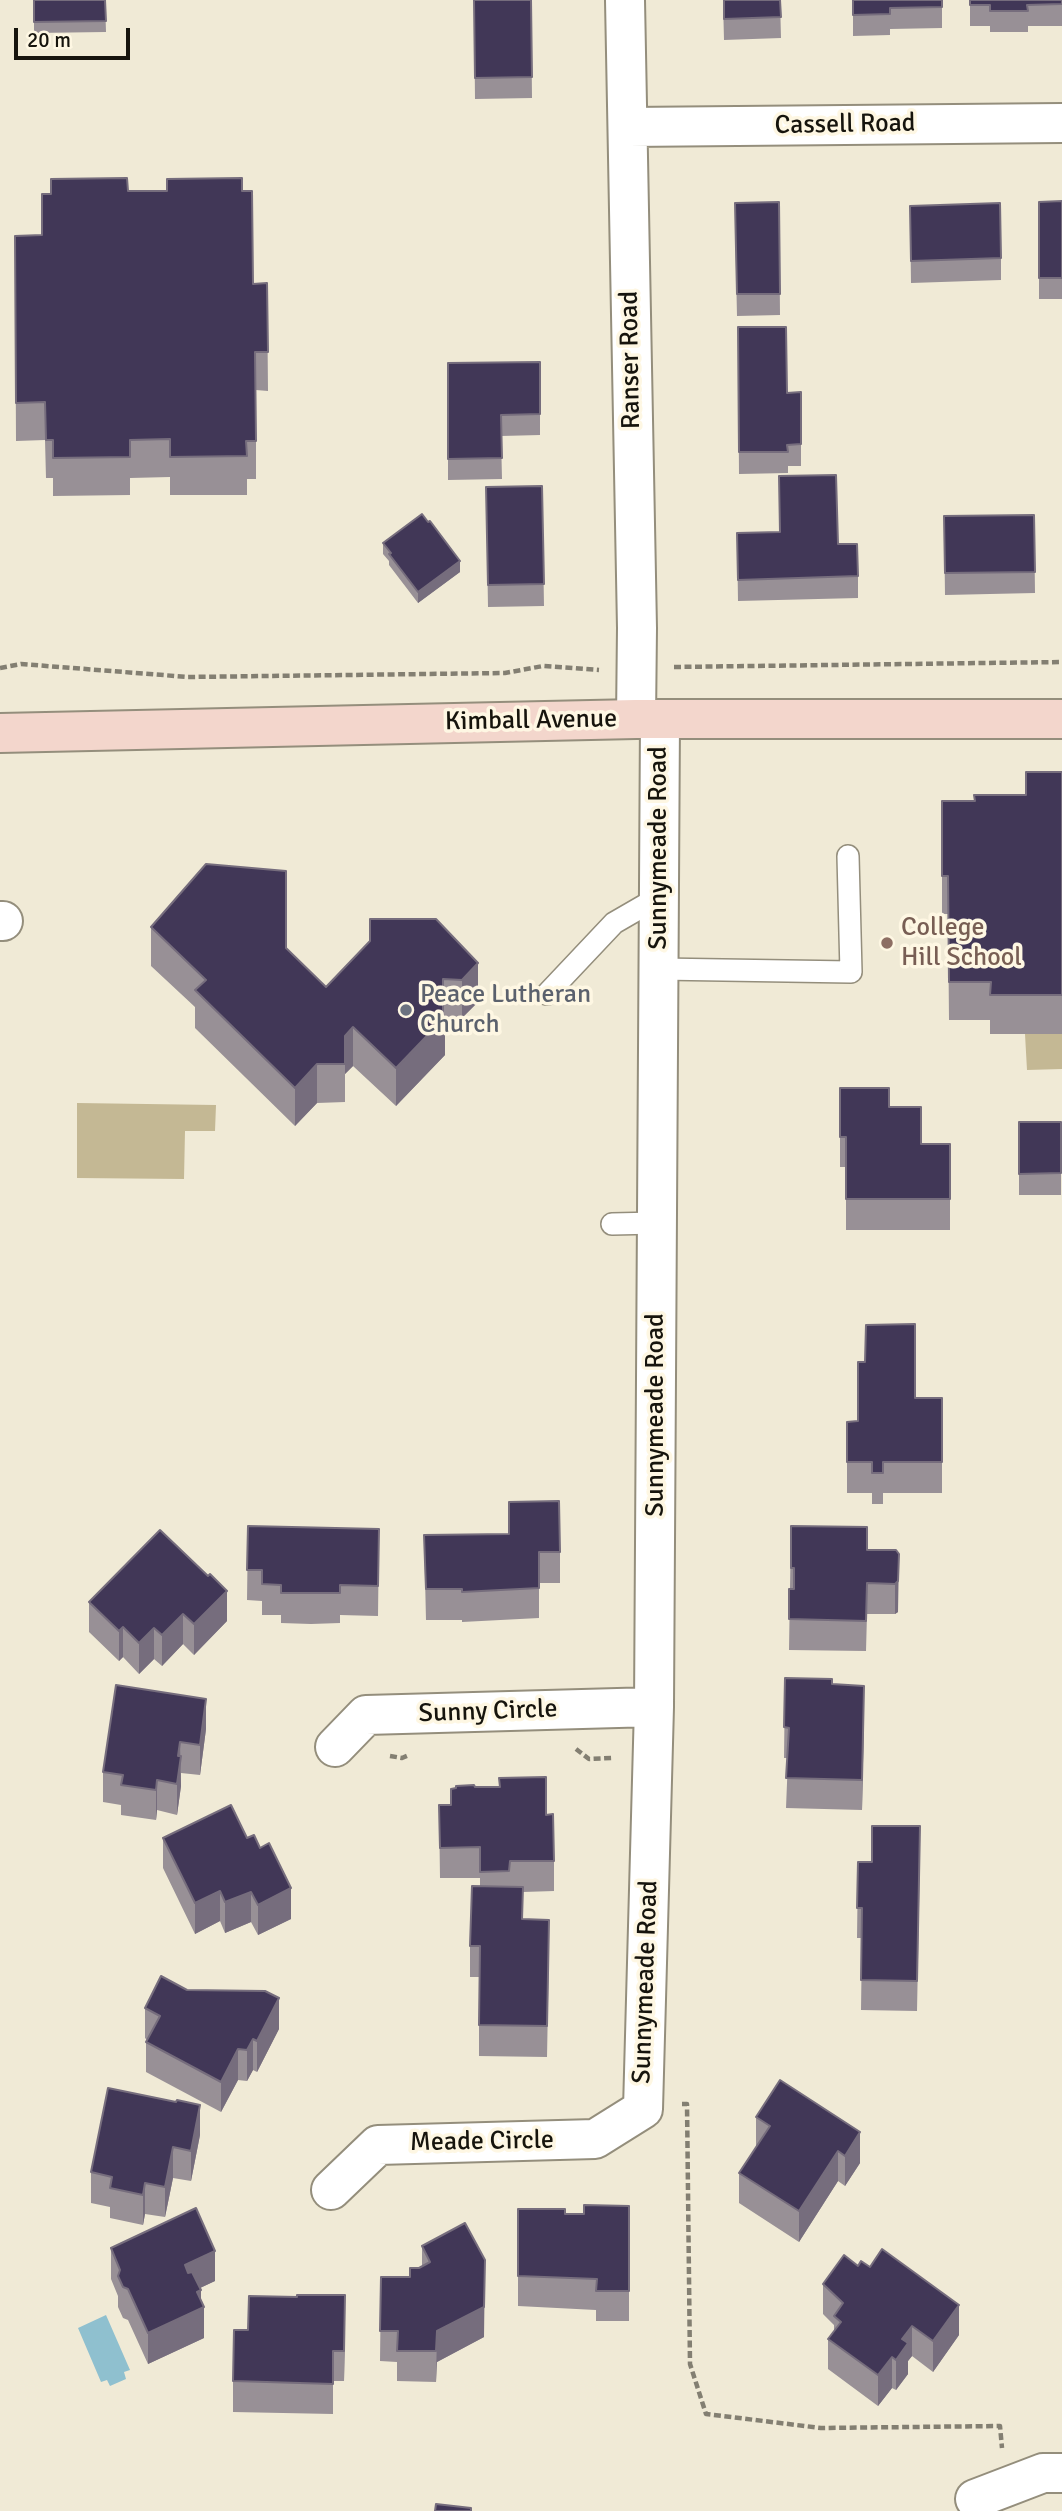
<!DOCTYPE html>
<style>
body{margin:0}
#map{position:relative;width:1062px;height:2511px;overflow:hidden;background:#f0ead6;font-family:Signika,sans-serif}
canvas{display:block}
.scale{position:absolute;left:14px;top:28px;width:116px;height:32px;box-sizing:border-box;border:4px solid #16140d;border-top:0;padding-left:9px;font-size:21px;line-height:24px;white-space:nowrap;color:#16140d;-webkit-text-stroke:5px #fef7e3;paint-order:stroke}
</style>
<div id="map">
<canvas width="1062" height="2511"></canvas>
<div class="scale">20 m</div>
</div>
<script>
const c = document.querySelector('canvas').getContext('2d');
c.lineJoin = 'round';
function fillPath(path, color) {
  c.fillStyle = color;
  c.fill(path, 'evenodd');
}
function strokePath(path, color, width, dash) {
  c.strokeStyle = color;
  c.lineWidth = width;
  c.lineCap = dash ? 'butt' : 'round';
  c.setLineDash(dash || []);
  c.stroke(path);
}
function drawText(font, color, halo, rows, align = 'center') {
  c.font = font + ' Signika,sans-serif';
  c.lineWidth = 7;
  c.setLineDash([]);
  c.textBaseline = 'middle';
  c.strokeStyle = halo;
  c.fillStyle = color;
  for (const [text, x, y, turn = 0] of rows) {
    c.save();
    c.translate(x, y);
    c.rotate((+turn || 0) * Math.PI / 180);
    c.textAlign = isNaN(turn) ? turn : align;
    if (halo) c.strokeText(text, 0, 0);
    c.fillText(text, 0, 0);
    c.restore();
  }
}
const green = new Path2D(`
 M1025,1034H1062V1069L1027,1070Z
 M77,1103L216,1105L215,1131H185L184,1179L77,1178Z`);
const water = new Path2D(`
 M106,2315L130,2370L124,2372L126,2379L110,2386L107,2380L101,2382L78,2328Z`);
const path = new Path2D(`
 M674,667L1062,662
 M0,668L21,664L188,677L505,673L543,666L599,670
 M576,1749L589,1759L613,1758
 M390,1756L402,1758L409,1755
 M682,2104H687L690,2364L706,2414L821,2428L1000,2426L1002,2448`);
const lane = new Path2D(`
 M659,969L851,972L848,856
 M547,994L614,923L659,897
 M612,1224L657,1223`);
const street = new Path2D(`
 M625,0L637,628L636,719
 M629,127L1062,123
 M0,921H3
 M335,1747L366,1715L654,1707
 M331,2190L378,2145L595,2139L643,2109L654,1707L660,720
 M975,2499L1043,2473H1062`);
const secondary = new Path2D(`
 M0,733L636,719H1062`);
const wall = new Path2D(`
 M34,0H105L106,32L34,33Z
 M474,0H531L532,98L475,99Z
 M723,0H780L781,38L724,40Z
 M853,0H942V28L890,29V35L853,36Z
 M970,0H1062V26H1028V32H990V26H970Z
 M128,191H242L253,284L267,283L268,391L256,390V479H247V495H170V477L130,478V495L53,496V478H46L45,440L16,441L15,236L42,235Z
 M1062,201V299H1039V202Z
 M779,202L780,315L737,316L735,224Z
 M910,206L1001,258V280L911,283Z
 M738,327L787,393L801,392V466H788V473L739,474Z
 M540,362V435L501,436L502,479L448,480V363Z
 M542,486L544,606L488,607L486,487Z
 M1034,515L1035,593L945,595L944,516Z
 M737,533L838,544L858,576V598L738,601Z
 M383,543L460,572L418,603L389,565V561L383,554Z
 M1062,772V1034H990V1020H949L948,914H942V801H974L1026,795Z
 M436,919L478,1002L462,1018H445V1055L396,1106L353,1066L345,1074V1102L317,1103L295,1126L195,1028V1007L151,966V927L286,948L326,987Z
 M840,1088L889,1107L921,1144H950V1230H846V1167H840Z
 M1019,1122H1061V1195H1019Z
 M915,1398H942V1493H883V1504H872V1493H847V1422L858,1421Z
 M248,1526L379,1529L378,1616L340,1615V1623L311,1624L281,1623V1615H262V1601L247,1600Z
 M791,1526L867,1550H896L898,1612L895,1614H867L866,1651L789,1650Z
 M160,1530L227,1621L194,1655L183,1644L162,1666L154,1659L139,1674L123,1657L119,1661L89,1632V1602Z
 M424,1535L560,1552V1583H539V1618L462,1622V1620H426Z
 M785,1678L832,1684L864,1716L862,1810L786,1808L788,1758H784Z
 M206,1729L200,1775L181,1773V1786L177,1815L157,1810L156,1820L121,1815V1805L103,1802V1772Z
 M475,1787L546,1815L554,1861V1891L523,1892V1919L549,1950L547,2057L479,2056V1977H470V1946L480,1886V1878H440L439,1805H451Z
 M163,1838H247L291,1919L258,1935L251,1922L225,1933L220,1921L195,1934L163,1868Z
 M920,1857L917,2011L861,2010L862,1938H857L858,1862H872Z
 M187,1990L279,2029L257,2072L253,2070L247,2081L238,2080L221,2112L146,2072V2042L147,2040L145,2038V2008Z
 M780,2080L860,2163L845,2186L838,2181L799,2242L739,2203V2173L756,2147V2117Z
 M200,2135L191,2181L173,2178L165,2217L145,2214L143,2225L110,2218V2207L91,2203V2172Z
 M629,2206V2321H596V2310L518,2306V2209L565,2214H584Z
 M422,2246L484,2337L437,2362L436,2382L397,2381V2362L380,2361L381,2277H410L422,2267Z
 M111,2248L215,2281L200,2288L204,2338L148,2364L128,2320L123,2318L118,2307V2296L111,2279Z
 M858,2266L959,2335L933,2372L912,2356L908,2361V2374L896,2390L892,2388L878,2406L828,2369V2339L834,2331V2325L823,2314V2284Z
 M345,2326L344,2381H333V2414L233,2412V2381L248,2330Z`);
const shadedWall = new Path2D(`
 M460,561V572L418,603V592Z
 M478,963V1002L462,1018V980Z
 M445,1017V1055L396,1106V1068Z
 M353,1027V1066L345,1074V1036Z
 M317,1064V1103L295,1126V1088Z
 M899,1554L898,1612L895,1614V1584Z
 M227,1591V1621L194,1655V1624Z
 M183,1614V1644L162,1666V1635Z
 M123,1627V1657L119,1661V1631Z
 M154,1628V1659L139,1674V1643Z
 M864,1686V1716L862,1810V1780Z
 M206,1699V1729L200,1775V1745Z
 M180,1742L181,1786L177,1815V1784Z
 M157,1780V1810L156,1820V1790Z
 M291,1888V1919L258,1935V1905Z
 M220,1891V1921L195,1934V1903Z
 M251,1892V1922L225,1933V1902Z
 M279,1998V2029L257,2072V2041Z
 M253,2039V2070L247,2081V2050Z
 M238,2049V2080L221,2112V2082Z
 M200,2105V2135L191,2181V2151Z
 M860,2132V2163L845,2186V2156Z
 M173,2147V2178L165,2217V2187Z
 M838,2151V2181L799,2242V2211Z
 M145,2183V2214L143,2225V2195Z
 M215,2251V2281L185,2295V2265Z
 M485,2260L484,2337L437,2362L436,2382L437,2331Z
 M201,2290V2309L204,2307V2338L148,2364V2333L197,2292Z
 M345,2295V2326L344,2381V2351Z
 M959,2305V2335L933,2372V2341Z
 M912,2326V2356L908,2361V2374L896,2390V2360L902,2339Z
 M892,2357V2388L878,2406V2375Z`);
const building = new Path2D(`
 M34,0H105L106,21L34,22Z
 M474,0H531L532,77L475,78Z
 M724,0H780L781,17L724,19Z
 M853,0H942V7L890,8V14L853,15Z
 M970,0H1062V4L1027,5L1028,11H990V5H970Z
 M127,178L128,191H167V179L242,178V191H252L253,284L267,283L268,352H255L256,441H246L247,456L170,457V439L130,440V457L53,458V440H46L45,402L16,403L15,236L42,235V194H51V179Z
 M1062,201V278H1039V202Z
 M779,202L780,294H737L735,203Z
 M1000,203L1001,258L911,261L910,206Z
 M738,327H786L787,393L801,392V444L787,445L788,452H739Z
 M540,362V414L501,415L502,458L448,459V363Z
 M836,475L838,544H857L858,576L738,580L737,533L780,532L779,476Z
 M542,486L544,584L488,585L486,487Z
 M422,514L428,522L430,521L460,561L418,592L389,554L391,553L383,543Z
 M1034,515L1035,572L945,573L944,516Z
 M1026,772H1062V995H990L991,982H949L948,876H942V801H975L974,795H1026Z
 M206,864L286,871V948L326,987L370,941V919H436L478,963L462,980L443,979V1015L445,1017L396,1068L353,1027L345,1036V1064H317L295,1088L195,990L206,980L151,927Z
 M840,1088H889V1107H921V1144H950V1199H846V1137H840Z
 M1019,1122H1061V1173L1019,1174Z
 M915,1324V1398H942V1462H883V1473H872V1462H847V1422L858,1421V1362H865L866,1325Z
 M559,1501L560,1552H539V1588L462,1592V1589H426L424,1535L509,1534V1502Z
 M248,1526L379,1529L378,1586L340,1585V1593H281V1585L262,1584V1570H247Z
 M791,1526L867,1527V1550H896L899,1554L898,1581L895,1584L867,1583L866,1621L789,1619V1589H794V1568H791Z
 M160,1530L208,1576L210,1574L227,1591L194,1624L183,1614L162,1635L154,1628L139,1643L123,1627L119,1631L89,1602Z
 M785,1678L832,1679V1684L864,1686L862,1780L786,1778L789,1728L784,1727Z
 M116,1685L206,1699L200,1745L180,1742L178,1756H181L177,1784L157,1780L156,1790L121,1785L123,1775L103,1772Z
 M546,1777V1815L553,1814L554,1861H510L509,1871L480,1872V1847L440,1848L439,1805H451V1789L456,1788V1786L474,1785L475,1787H500L499,1778Z
 M231,1805L247,1838L254,1835L260,1848L269,1843L291,1888L258,1905L251,1892L225,1902L220,1891L195,1903L163,1838Z
 M872,1826H920L917,1981L861,1980L862,1908H857L858,1862H872Z
 M472,1886L523,1887L522,1919L549,1920L547,2026L479,2025L480,1946H470Z
 M161,1976L187,1990L265,1991L279,1998L257,2041L253,2039L247,2050L238,2049L221,2082L146,2042L160,2016L145,2008Z
 M780,2080L860,2132L845,2156L838,2151L799,2211L739,2173L770,2126L756,2117Z
 M108,2088L176,2102L177,2100L200,2105L191,2151L173,2147L165,2187L145,2183L143,2195L110,2188L112,2177L91,2172Z
 M584,2205L629,2206V2291H596L597,2279L518,2276V2209H565V2214H584Z
 M196,2208L215,2251L185,2265L188,2273L192,2272L201,2290L197,2292L204,2307L148,2333L128,2289L123,2287L118,2276L120,2270L111,2248Z
 M465,2223L485,2260L484,2307L437,2331L436,2351H397L398,2331H380L381,2277H410V2268H419L430,2262L422,2246Z
 M882,2249L959,2305L933,2341L912,2326L902,2339L908,2343L896,2360L892,2357L878,2375L828,2339L841,2322L834,2316L843,2303L823,2284L844,2255L858,2266L861,2261L870,2267Z
 M297,2295H345L344,2351H333V2384L233,2381L234,2330H248L249,2296L297,2297Z
 M436,2504L471,2508V2511H435Z`);
const markers = [
 [887,943,7,"#8d6e63"],
 [406,1010,7,"#6b7280"]
];
const streetNames = [
 ["Cassell Road",845,125,-1],
 ["Ranser Road",631,360,-91],
 ["Kimball Avenue",531,721,-1],
 ["Sunnymeade Road",659,848,-90],
 ["Sunnymeade Road",656,1415,-90],
 ["Sunny Circle",488,1712,-2],
 ["Sunnymeade Road",646,1982,-88],
 ["Meade Circle",482,2142,-1]
];
const educationNames = [
 ["College",901,928],
 ["Hill School",901,958]
];
const worshipNames = [
 ["Peace Lutheran",420,995],
 ["Church",420,1025]
];
fillPath(green, '#c4b894');
fillPath(water, '#8fc0cf');
strokePath(lane, '#948e7c', 24);
strokePath(street, '#948e7c', 42);
strokePath(secondary, '#948e7c', 42);
strokePath(path, '#837f72', 4.5, [7, 3.5]);
strokePath(lane, '#fff', 21);
strokePath(street, '#fff', 38);
strokePath(secondary, '#f3d6cc', 38);
fillPath(wall, '#989096');
fillPath(shadedWall, '#766d7d');
fillPath(building, '#413757');
strokePath(building, '#766d7d', 2);
for (const [x, y, r, color] of markers) {
  const dot = new Path2D();
  dot.arc(x, y, r, 0, 2 * Math.PI);
  c.fillStyle = color;
  c.fill(dot);
  strokePath(dot, '#fef7e3', 2.5);
}
drawText('26px', '#16140d', '#fef7e3', streetNames);
drawText('26px', '#785e54', '#fef7e3', educationNames, 'left');
drawText('26px', '#5b616d', '#fef7e3', worshipNames, 'left');
</script>
